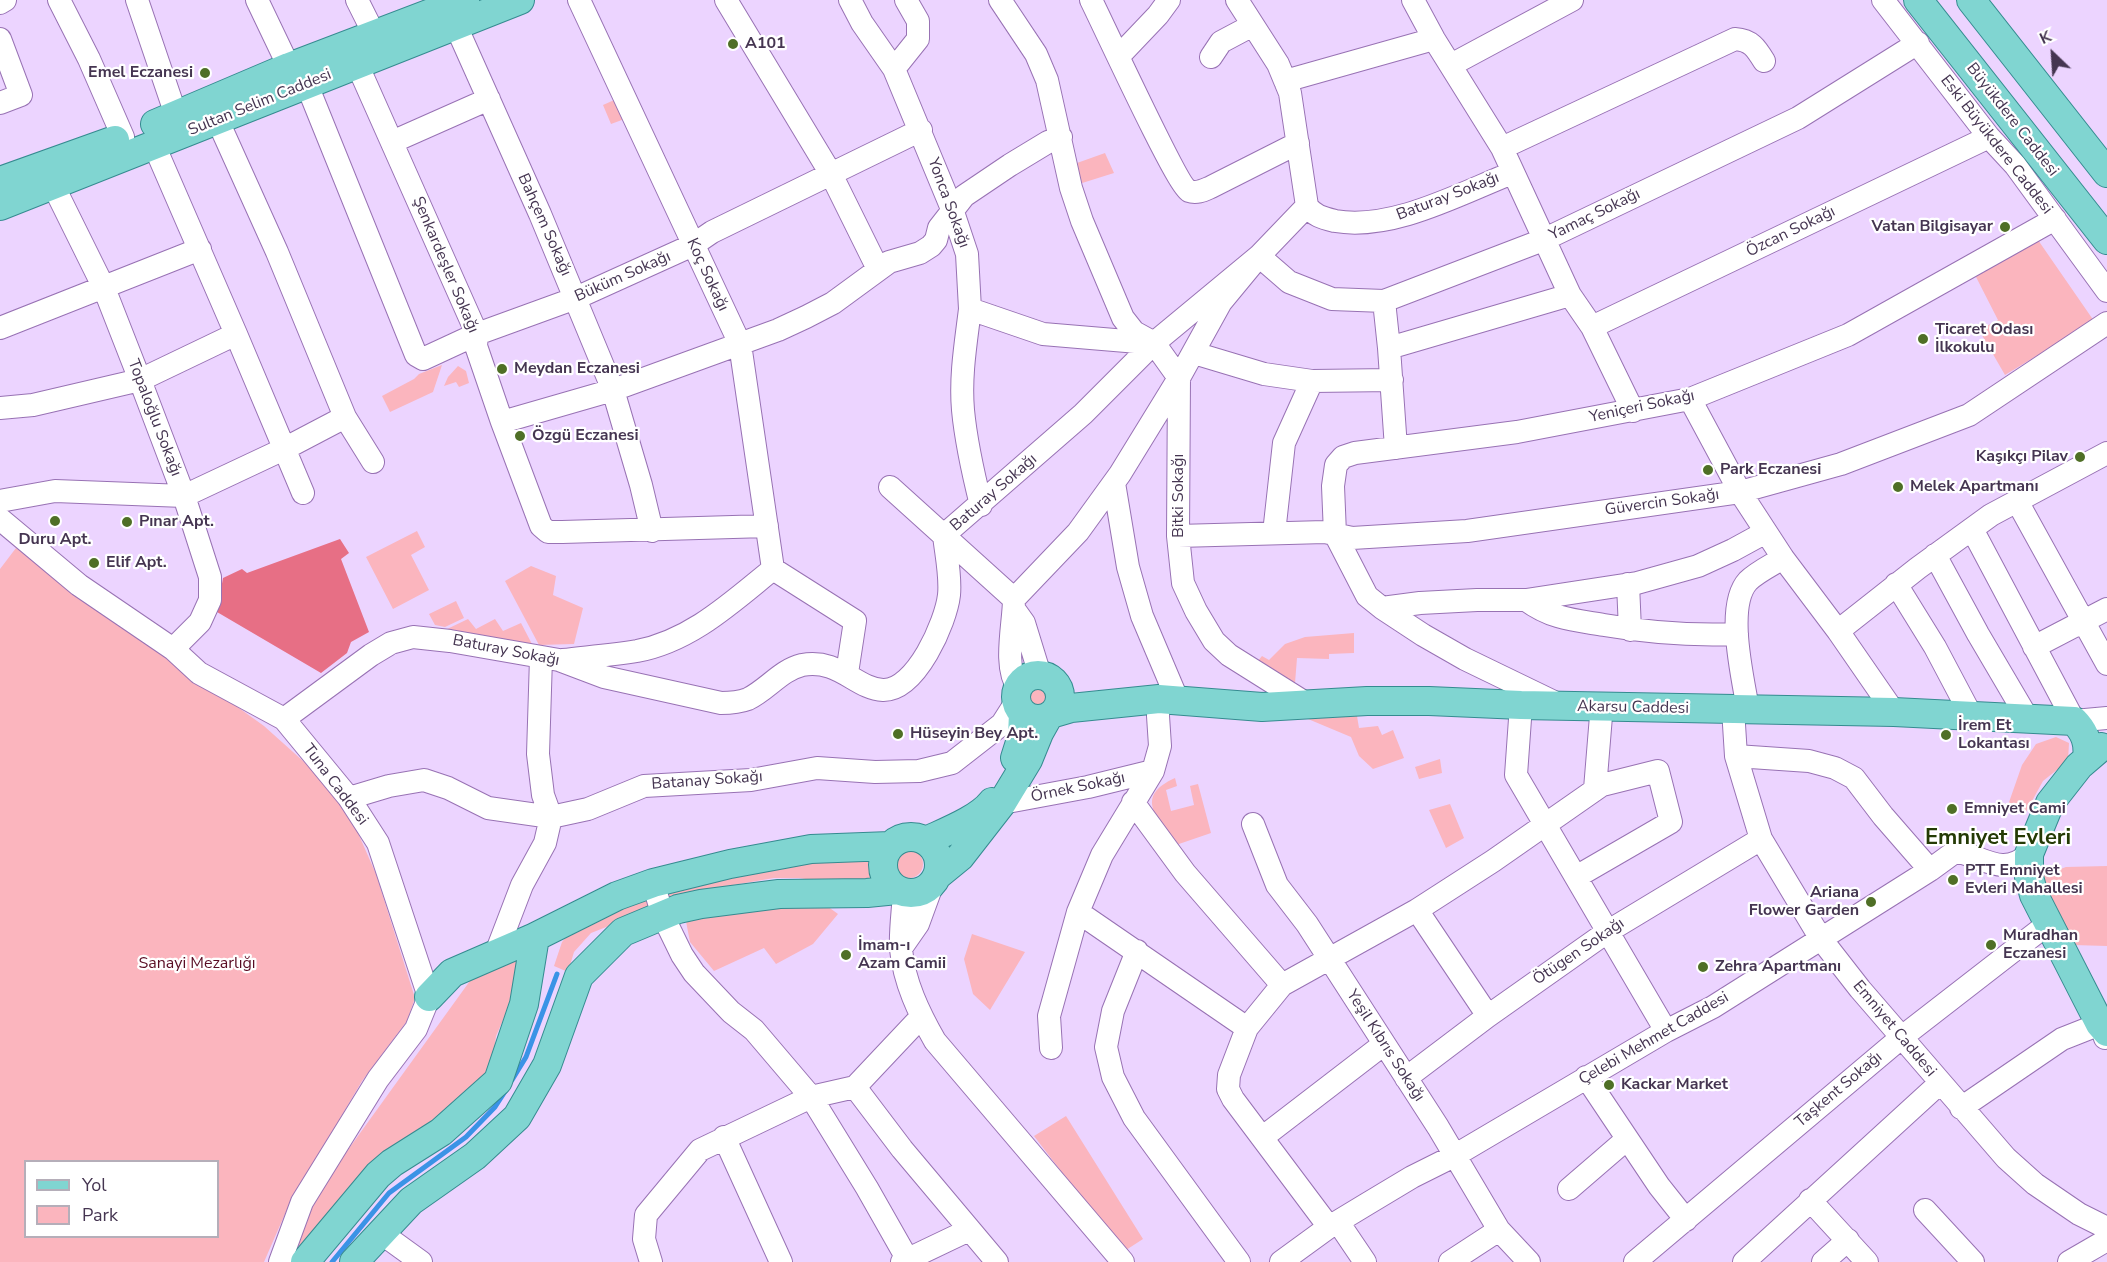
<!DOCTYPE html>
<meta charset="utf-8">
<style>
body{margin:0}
#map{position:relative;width:2107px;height:1262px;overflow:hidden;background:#ecd4ff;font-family:"Nunito Sans",sans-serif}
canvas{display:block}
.legend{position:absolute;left:24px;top:1160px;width:195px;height:78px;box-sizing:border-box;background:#fff;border:2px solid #b5aeb9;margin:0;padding:8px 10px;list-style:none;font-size:18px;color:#453551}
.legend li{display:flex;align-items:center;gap:12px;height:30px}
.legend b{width:30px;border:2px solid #b5aeb9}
.north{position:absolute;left:2023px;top:24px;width:60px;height:60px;-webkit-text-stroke:4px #fff;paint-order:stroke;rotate:335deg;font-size:16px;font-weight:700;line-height:24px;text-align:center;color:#453551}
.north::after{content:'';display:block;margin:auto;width:21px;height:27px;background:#453551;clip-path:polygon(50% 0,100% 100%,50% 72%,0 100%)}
</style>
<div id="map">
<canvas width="2107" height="1262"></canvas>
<ul class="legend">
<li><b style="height:8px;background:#80d5d1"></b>Yol</li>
<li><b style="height:16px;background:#fbb5be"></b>Park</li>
</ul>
<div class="north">K</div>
</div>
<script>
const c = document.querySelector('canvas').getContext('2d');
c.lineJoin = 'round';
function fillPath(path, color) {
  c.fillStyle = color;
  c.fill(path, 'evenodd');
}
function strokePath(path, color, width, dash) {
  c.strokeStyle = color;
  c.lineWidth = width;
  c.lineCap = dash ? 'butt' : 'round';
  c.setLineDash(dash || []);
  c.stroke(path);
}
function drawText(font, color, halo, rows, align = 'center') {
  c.font = font + ' "Nunito Sans",sans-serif';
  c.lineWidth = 4.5;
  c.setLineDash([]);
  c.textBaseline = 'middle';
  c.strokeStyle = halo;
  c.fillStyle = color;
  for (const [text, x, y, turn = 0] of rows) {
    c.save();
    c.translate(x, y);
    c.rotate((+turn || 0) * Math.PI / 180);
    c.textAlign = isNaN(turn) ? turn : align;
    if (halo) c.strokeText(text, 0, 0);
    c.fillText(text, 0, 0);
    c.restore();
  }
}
const green = new Path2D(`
 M621,97L630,117L611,124L603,105Z
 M1105,153L1114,173L1079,184L1077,163Z
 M2038,240L2094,321L2005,375L1979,330L1998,320L1975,275Z
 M442,365L433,392L390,412L382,396L414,379L419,374Z
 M458,366L466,371L469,383L459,387L456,382L444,386L448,377Z
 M417,531L425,547L411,555L429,590L393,609L366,557Z
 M16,548L264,726L312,769L351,817L376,874L415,998L407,1021L362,1081L288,1207L264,1262H0V569ZM26,1162H218V1236H26Z
 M531,566L556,576L553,595L583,608L574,644L539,645L505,581Z
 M456,601L464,618L445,627L435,625L429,614Z
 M468,619L476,629L495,619L503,631L521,623L533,646L445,630Z
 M1354,633V653L1329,654V659L1297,658L1295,683L1257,662L1262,656L1269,660L1285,644L1305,637Z
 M1028 696a11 11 0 1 1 22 0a11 11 0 1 1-22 0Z
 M1357,716L1359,728L1378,726L1382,735L1393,730L1404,758L1373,769L1359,756L1351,737L1308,719Z
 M2056,737L2069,743L2068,761L2043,781L2026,812L2007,808L2022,765L2036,744Z
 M1440,759L1442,773L1419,779L1415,767Z
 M1175,778L1177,786L1166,790L1171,811L1194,805L1190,786L1198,784L1211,833L1176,845C1158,818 1133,797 1175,778Z
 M1450,804L1464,838L1446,848L1429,810Z
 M895 864a14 14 0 1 1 28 0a14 14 0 1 1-28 0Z
 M866,858L870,864L872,882L843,885L799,878H774L704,890L669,902L666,889L807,861Z
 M2107,866V946L2073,945L2041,886L2044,875L2066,867Z
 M635,897L649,901L647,911L591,933L574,952L568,972L554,966L562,942L573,929Z
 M816,898L838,914L813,944L776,964L764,948L714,971L690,942L684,911Z
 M972,934L1025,952L990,1010L973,994L964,959Z
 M517,954L522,977L496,1036L493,1060L478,1085L353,1185L292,1254L305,1217L324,1183L480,967Z
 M1066,1116L1143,1239L1123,1252L1034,1136Z`);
const forest = new Path2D(`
 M340,539L349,553L341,559L369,632L351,642L347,653L321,673L217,612L223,578L242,569L247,573Z`);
const stream = new Path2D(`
 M512,1080L526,1057L557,974
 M332,1262L389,1193L466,1137L495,1107L506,1090`);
const minor = new Path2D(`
 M59,0L89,59L123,137
 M137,0L176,115
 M257,0L289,67L307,85L416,355L423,359L477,334L576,298L693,245L712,232L921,130
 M357,0L374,34
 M579,0L740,344L773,569
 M726,0L831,174L878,269
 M850,0L862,23L894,69L952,209L967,254L970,309L1043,334L1150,343
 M1000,0L1036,54L1047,80L1071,188L1082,221L1123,318L1134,332L1154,343L1179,378L1120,474L1078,532L1014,599
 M1091,0C1103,24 1177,185 1189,191C1197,194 1204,190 1211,187L1298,143
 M1237,0L1278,64L1290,93L1307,206
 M1413,0L1434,39L1502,148L1570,295L1592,327L1633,411
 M1883,0L1989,137L2015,165L2107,291
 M0,3L5,0
 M456,26L540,214L613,390L641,485L652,531
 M0,39L21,95L0,103
 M1119,56L1158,15L1169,0
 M1211,57L1221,42L1253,25
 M357,64L477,334L476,346L502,422L541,526L548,532H562L767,526
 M1451,65L1572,0
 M894,69L918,39V21L906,0
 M1285,81L1434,39
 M217,119L277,252L345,417L373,462
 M392,142L489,99
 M154,145L236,334L303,493
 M1502,148L1735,39C1751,40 1756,48 1764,61
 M53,185L104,288L140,380L184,496L210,577V600L200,622L173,649
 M1384,301L1389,348L1396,448
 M970,309C966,342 960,376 963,410C966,442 973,473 981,505
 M1592,327L1989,137
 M0,328L200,249
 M1389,348L1570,295
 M1194,353L1264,374L1312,381L1392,380
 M1690,399L1740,492L1783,558L1838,631L1894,712
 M0,408L33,405L140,380L236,334
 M502,422L613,390L778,330L806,317L833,303L889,262L920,253L931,246L936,240L939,228L964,196L1010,165L1048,142L1061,137
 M1114,483L1128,567L1142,616L1178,701
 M890,487L1014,599
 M0,501L55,491L184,496L284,449L345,417
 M2017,501L2107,664
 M0,519L79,585L173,649L199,673L284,719L349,798L378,843L429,997L416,1029L378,1079L302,1202L280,1262
 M1972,529L2074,721L2107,718
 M1274,533L1284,443L1312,381
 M944,535L1083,414L1154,343L1259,256L1307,206C1314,216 1323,218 1335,221C1392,231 1459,194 1512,173
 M1178,536L1325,532L1352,538L1467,531L1740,492L1841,464L1969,415L2107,323
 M1935,555L1978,634L2028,719
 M773,569L855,621L847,673
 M1628,584L1630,630
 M1896,584L1935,647L1972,717
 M1014,599C1014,623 1003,667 1018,687
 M1526,600C1552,619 1574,620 1604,625C1651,633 1690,636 1737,634
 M1382,608L1420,603L1477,600H1526L1637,583L1698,566L1733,550L1766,532
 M1014,609L1024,623L1040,675
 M1838,631L1918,568L1991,515L2107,453
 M2034,647L2107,609
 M563,660C588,657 612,655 637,651C691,641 732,602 773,569
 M1307,704L1229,655L1214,641L1196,611L1183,583L1178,536L1179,378L1221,302L1259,256L1289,282L1332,299L1384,301L1543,240L1798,118L1918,43
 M1558,704L1465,659L1423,635L1382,608L1367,596L1335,534L1333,486L1336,465L1343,457L1355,453L1517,432L1690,399L1848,335L2055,219
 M1521,705L1516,775L1666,1031
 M1733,709L1736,756L1761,839L1821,939L1860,989L2006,1158L2035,1184L2079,1214L2107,1228
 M1748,709C1743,678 1725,606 1748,581C1757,572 1772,565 1783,558
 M284,719L371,655L391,643L413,637L450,641L559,660L604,677L721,703C730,703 740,702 748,699C767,690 781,670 802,665C839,658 856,689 883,690C916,691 946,622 949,595C951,576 946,554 944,535
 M1736,756L1809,761L1835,768L1854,778L1883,816L1930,870
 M1595,789L1601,716
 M349,798L389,786L424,780L448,788L488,808L551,817L588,809L644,786L751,780L817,768L875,772L919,771L952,763L1002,724L1016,702
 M1133,802L1185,873L1282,985
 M1002,803L1088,787L1153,771
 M1253,824L1277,885L1307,924L1438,1127L1499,1230L1529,1262
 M653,883L663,916L682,955L694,973L731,1012L754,1030L811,1097L867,1188L909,1262
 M904,893C903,911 900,931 901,949C904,982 919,1013 935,1041L1123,1262
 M1417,910L1488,1016
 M1078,912L1247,1028
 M902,947L918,924L933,883
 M1137,951L1113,1011L1106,1047L1113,1077L1134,1118L1239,1262
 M496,953L522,885L545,843L551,817L543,795L538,754L541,658
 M1051,1048L1049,1016L1078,912L1102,855L1153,771L1160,746L1158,716L1159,699
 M1586,1077L1659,1186L1686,1220
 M1406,1078L1488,1016L1607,932L1761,839
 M855,1087L921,1017
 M1961,1108L2062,1039L2100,1024L2105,1038
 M724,1137L781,1262
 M1263,1137L1384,1044
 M1569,1189L1627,1139
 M1810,1200L1867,1262
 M1925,1210L1973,1262
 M1338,1222L1365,1262
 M1329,1227L1233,1099L1228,1089L1229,1075L1247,1028L1282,985L1417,910L1493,861L1602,785L1658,771L1671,822L1576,877
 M381,1233L421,1262
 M651,1262L644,1239L646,1215L700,1150L811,1097L855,1087L902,1149L997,1262
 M902,1262L969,1230
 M1281,1262L1329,1227L1367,1204L1412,1177L1454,1156L1666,1031L1713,1007L1930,870L1956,851C1985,858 2003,877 2029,854
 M1450,1262L1499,1230
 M1635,1262L1902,1037L2049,923
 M1744,1262L1940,1083
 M1823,1262L1848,1240
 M2069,1262L2107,1240`);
const major = new Path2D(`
 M1918,0L2107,240
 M1971,0L2107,173
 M155,124L289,67L465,0
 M0,181L115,140
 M0,206L520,0
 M1016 697a22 22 0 1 1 44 0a22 22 0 1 1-44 0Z
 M1054,713L1071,708L1159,699L1262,707L1367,701H1429L1521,705L1894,712L2074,721C2085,732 2089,743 2087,758
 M2101,747L2079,766L2050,803L2029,854V877L2034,895L2100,1024L2107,1032
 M1015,758L1022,736L1023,713
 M883 865a28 28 0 1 1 56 0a28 28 0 1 1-56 0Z
 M926,841C945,832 979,819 992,802
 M938,875L960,857L1002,803L1028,760L1039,733L1048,717
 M429,997L452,973L535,937
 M305,1262L378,1175L392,1163L441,1132L498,1081L524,1004L535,937L617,896L653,883L730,864L811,849L890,846
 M354,1262L411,1201L475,1156L517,1117L547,1065L579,976L623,932L678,909L701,904L779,894L867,893L897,890`);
const markers = [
 [733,44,6,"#4f6f26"],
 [205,73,6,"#4f6f26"],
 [2005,227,6,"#4f6f26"],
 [1923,339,6,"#4f6f26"],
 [502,369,6,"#4f6f26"],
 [520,436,6,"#4f6f26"],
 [2080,457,6,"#4f6f26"],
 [1708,470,6,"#4f6f26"],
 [1898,487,6,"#4f6f26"],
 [55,521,6,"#4f6f26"],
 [127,522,6,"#4f6f26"],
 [94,563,6,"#4f6f26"],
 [898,734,6,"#4f6f26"],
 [1946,735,6,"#4f6f26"],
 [1952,809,6,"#4f6f26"],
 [1953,880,6,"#4f6f26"],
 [1871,902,6,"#4f6f26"],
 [1991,945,6,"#4f6f26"],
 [846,955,6,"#4f6f26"],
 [1703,967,6,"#4f6f26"],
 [1609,1085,6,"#4f6f26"]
];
const poiNames = [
 ["A101",745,44],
 ["Emel Eczanesi",193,73,"right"],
 ["Vatan Bilgisayar",1993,227,"right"],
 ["Ticaret Odası",1935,330],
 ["İlkokulu",1935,348],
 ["Meydan Eczanesi",514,369],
 ["Özgü Eczanesi",532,436],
 ["Kaşıkçı Pilav",2068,457,"right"],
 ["Park Eczanesi",1720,470],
 ["Melek Apartmanı",1910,487],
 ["Pınar Apt.",139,522],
 ["Duru Apt.",55,540,"center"],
 ["Elif Apt.",106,563],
 ["İrem Et",1958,726],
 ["Lokantası",1958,744],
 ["Hüseyin Bey Apt.",910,734],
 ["Emniyet Cami",1964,809],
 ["PTT Emniyet",1965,871],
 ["Evleri Mahallesi",1965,889],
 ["Ariana",1859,893,"right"],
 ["Flower Garden",1859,911,"right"],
 ["Muradhan",2003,936],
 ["Eczanesi",2003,954],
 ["İmam-ı",858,946],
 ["Azam Camii",858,964],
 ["Zehra Apartmanı",1715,967],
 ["Kackar Market",1621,1085]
];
const streetNames = [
 ["Sultan Selim Caddesi",260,103,-22],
 ["Büyükdere Caddesi",2012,120,52],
 ["Eski Büyükdere Caddesi",1996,145,52],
 ["Baturay Sokağı",1448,197,-21],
 ["Yonca Sokağı",948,203,70],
 ["Yamaç Sokağı",1595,215,-26],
 ["Bahçem Sokağı",544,225,66],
 ["Özcan Sokağı",1791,232,-26],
 ["Şenkardeşler Sokağı",445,265,67],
 ["Koç Sokağı",707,275,65],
 ["Büküm Sokağı",623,277,-24],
 ["Yeniçeri Sokağı",1642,407,-12],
 ["Topaloğlu Sokağı",154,418,69],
 ["Baturay Sokağı",994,493,-41],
 ["Bitki Sokağı",1179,496,-90],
 ["Güvercin Sokağı",1662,503,-8],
 ["Baturay Sokağı",506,651,11],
 ["Akarsu Caddesi",1633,708,1],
 ["Batanay Sokağı",707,781,-4],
 ["Tuna Caddesi",335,785,53],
 ["Örnek Sokağı",1078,788,-12],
 ["Ötügen Sokağı",1579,952,-34],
 ["Emniyet Caddesi",1894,1029,50],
 ["Çelebi Mehmet Caddesi",1654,1039,-30],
 ["Yeşil Kıbrıs Sokağı",1385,1046,57],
 ["Taşkent Sokağı",1839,1090,-40]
];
const parkNames = [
 ["Sanayi Mezarlığı",197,964]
];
const districtNames = [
 ["Emniyet Evleri",1998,839]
];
fillPath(green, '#fbb5be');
fillPath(forest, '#e76f85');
strokePath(stream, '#3a93e6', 5);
strokePath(minor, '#9872b4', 24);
strokePath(major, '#358b90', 30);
strokePath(minor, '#fff', 22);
strokePath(major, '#80d5d1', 28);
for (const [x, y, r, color] of markers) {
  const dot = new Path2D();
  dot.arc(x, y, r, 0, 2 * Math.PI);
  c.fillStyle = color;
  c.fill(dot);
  strokePath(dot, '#fff', 2);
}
drawText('bold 16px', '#453551', '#fff', poiNames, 'left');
drawText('16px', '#453551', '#fff', streetNames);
drawText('16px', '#590c23', '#fff', parkNames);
drawText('bold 22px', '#243a05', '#fff', districtNames);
</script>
